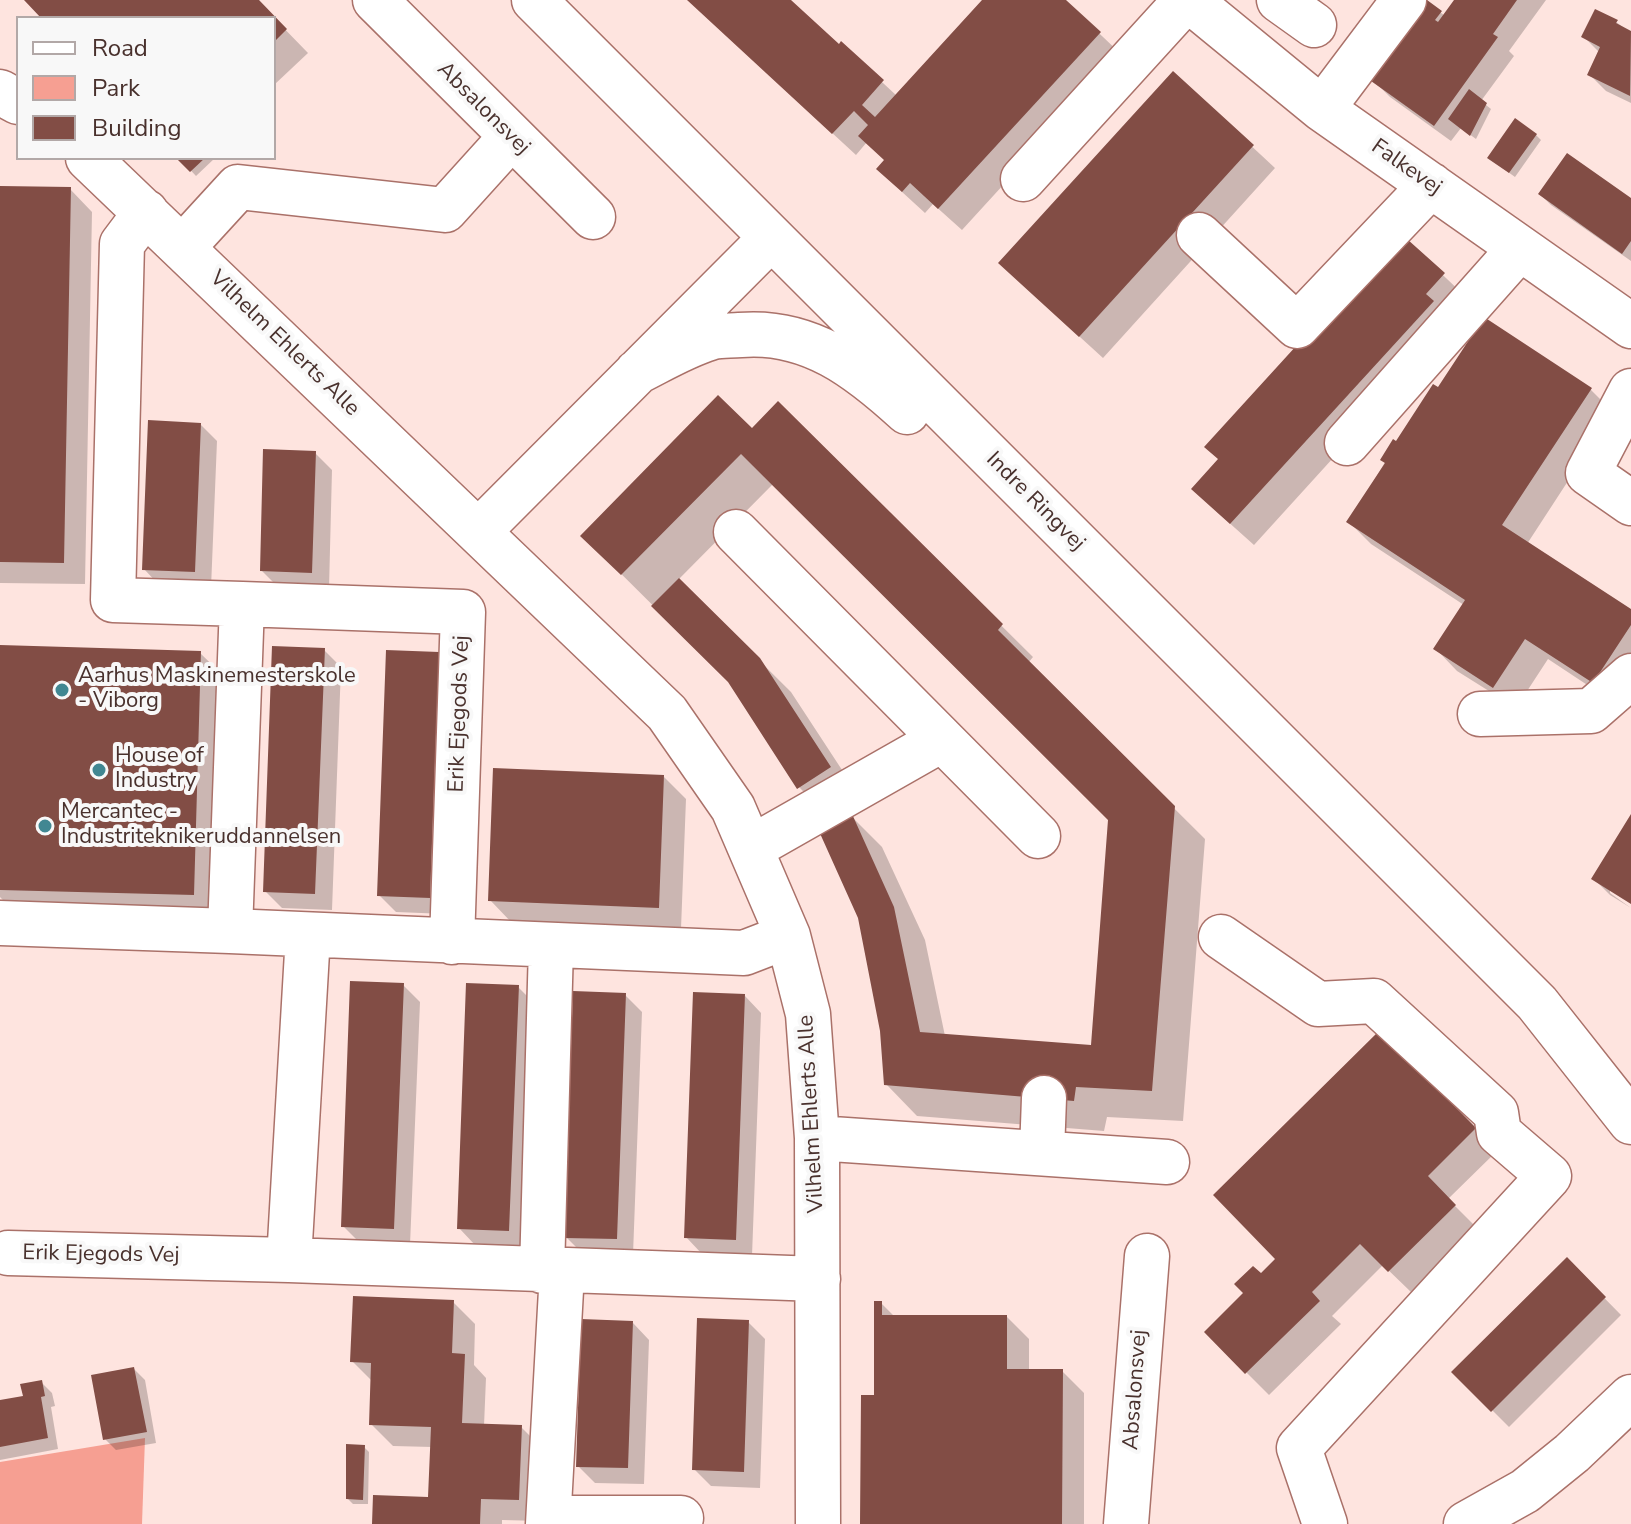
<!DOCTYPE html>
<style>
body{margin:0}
#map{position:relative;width:1631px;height:1524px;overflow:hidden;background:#fee4df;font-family:"Nunito Sans",sans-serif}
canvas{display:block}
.legend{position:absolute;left:16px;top:16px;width:260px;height:144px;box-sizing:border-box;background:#f8f8f8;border:2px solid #b2a8a7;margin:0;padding:10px 14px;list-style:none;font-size:24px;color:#49312d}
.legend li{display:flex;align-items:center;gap:16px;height:40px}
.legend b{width:40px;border:2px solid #b2a8a7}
</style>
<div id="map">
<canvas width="1631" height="1524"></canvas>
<ul class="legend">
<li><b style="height:10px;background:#fff"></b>Road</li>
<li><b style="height:22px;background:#f69f92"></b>Park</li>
<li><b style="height:22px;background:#824d45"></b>Building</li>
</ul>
</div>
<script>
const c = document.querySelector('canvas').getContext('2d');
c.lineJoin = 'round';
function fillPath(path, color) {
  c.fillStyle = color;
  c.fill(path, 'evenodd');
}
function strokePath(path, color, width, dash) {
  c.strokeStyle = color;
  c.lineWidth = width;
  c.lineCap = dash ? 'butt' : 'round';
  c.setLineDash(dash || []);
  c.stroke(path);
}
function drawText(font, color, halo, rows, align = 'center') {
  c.font = font + ' "Nunito Sans",sans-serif';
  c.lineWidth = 8;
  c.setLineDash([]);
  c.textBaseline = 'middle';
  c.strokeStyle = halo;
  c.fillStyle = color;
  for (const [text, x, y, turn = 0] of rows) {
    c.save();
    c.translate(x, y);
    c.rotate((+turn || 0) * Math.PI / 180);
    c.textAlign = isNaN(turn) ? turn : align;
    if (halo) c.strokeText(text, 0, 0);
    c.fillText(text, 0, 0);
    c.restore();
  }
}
const green = new Path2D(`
 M145,1438L142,1524H0V1462Z`);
const shadow = new Path2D(`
 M688,0H788L839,47L841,44L897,96L985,0H1064L1122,55L962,230L933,204L925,213L901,191L886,161L867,142L856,155Z
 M1456,0H1546L1509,51L1514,56L1481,101L1491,109L1476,139L1461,128L1451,141L1390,97L1373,80L1440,12L1445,16Z
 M274,18L308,53L274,85Z
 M1616,22L1631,33V103L1606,91L1589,74L1600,53L1584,37Z
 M1173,73L1275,168L1103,358L1023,285Z
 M1536,135L1541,140L1515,177L1494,162Z
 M179,158H215L196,176Z
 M0,188L70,189L92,212L85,584L0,583Z
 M1540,194L1631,201V261L1551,205Z
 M1408,242L1466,297L1454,325L1254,545L1216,511L1220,460Z
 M1484,320L1591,390L1613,412L1527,544L1631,612V681L1616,704L1548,659L1516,708L1457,671L1435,648L1464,605L1371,544L1349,522L1396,444L1439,390Z
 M778,404L1033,657L1028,663L1205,839L1183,1121L1107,1117L1104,1131L917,1116L886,1084L882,1031L851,816L882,847L925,940L945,1036L1093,1047L1110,820L774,483L678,580L791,692L861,799L830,819L799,787L730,682L583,536L752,430Z
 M200,424L217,441L211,588L160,586L144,569Z
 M315,453L332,470L329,589L278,587L262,571Z
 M0,647L200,653L232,684L224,926L22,920L0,897Z
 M324,650L341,667L332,910L282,908L265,891Z
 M438,654L455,671L446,914L396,912L379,895Z
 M664,777L686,799L681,929L512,923L490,900Z
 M1631,818V902L1610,888V893L1631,908L1610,895L1593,878Z
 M403,985L420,1002L410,1245L360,1243L343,1226Z
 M518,987L535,1004L525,1247L475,1245L459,1228Z
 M625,995L642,1012L633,1255L583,1254L566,1237Z
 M745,996L761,1013L752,1256L702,1254L686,1237Z
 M1380,1033L1497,1151L1448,1199L1477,1228L1411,1292L1383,1265L1332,1316L1341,1324L1269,1395L1206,1332L1278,1258Z
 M1567,1260L1621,1315L1509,1427L1454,1372Z
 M453,1302L475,1324L474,1365L486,1378L484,1426L521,1427L544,1450L541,1521L502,1520V1524H374L430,1499L432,1447L393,1446L371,1424L372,1381L352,1361Z
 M881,1303L895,1317H1007L1029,1339V1371H1062L1084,1393V1524H862L876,1397Z
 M748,1322L765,1339L760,1488L711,1486L694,1469Z
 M633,1323L649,1340L644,1484L595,1483L578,1466Z
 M134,1369L145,1380L156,1443L116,1450L105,1439Z
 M41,1382L52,1393L55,1406L51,1407L58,1449L0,1460V1402L25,1398Z
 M364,1447L369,1452L368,1504H353L348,1499Z`);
const building = new Path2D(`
 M24,0H259L287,29L274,42V18H41Z
 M687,0H791L839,44L841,41L884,80L862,105L875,117L982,0H1066L1101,32L938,209L910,183L902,192L876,169L884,160L858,136L868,125L854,111L832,134Z
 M1421,0H1427L1442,11L1435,20L1438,22L1454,0H1517L1493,34L1498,37L1434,126L1371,81Z
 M1595,9L1618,20L1616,23L1631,31L1630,96L1587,75L1600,47L1581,37Z
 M1173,71L1254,145L1079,337L998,263Z
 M1469,89L1487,103L1470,136L1448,119Z
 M1515,118L1537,134L1509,173L1487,158Z
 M1567,153L1631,198V241L1622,254L1538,194Z
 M176,158H205L190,172Z
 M0,186L71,187L64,563L0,562Z
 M1407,239L1445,273L1426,294L1434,301L1230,524L1191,489L1218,459L1204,447L1380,254Z
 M1484,317L1592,388L1502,525L1631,609V625L1593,683L1525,639L1493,688L1433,649L1465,600L1346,522L1385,463L1380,460L1393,439L1396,441L1433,384L1438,387Z
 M718,395L752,428L778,401L1003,624L998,630L1175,806L1152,1091L1076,1087L1074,1101L884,1085L880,1031L858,918L818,829L852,814L894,907L920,1032L1091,1045L1108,820L741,454L621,575L580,536Z
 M148,420L201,423L195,572L142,570Z
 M263,449L316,451L312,573L260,571Z
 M679,578L760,658L831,767L797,789L728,682L651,606Z
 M0,645L201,651L194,895L0,890Z
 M272,646L325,648L315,894L263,892Z
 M386,650L439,652L430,898L377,896Z
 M493,768L664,775L659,908L488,901Z
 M1631,814V904L1591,879Z
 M350,981L404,983L394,1229L341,1227Z
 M466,983L519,985L509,1231L457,1229Z
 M573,991L626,993L617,1239L564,1238Z
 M693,992L745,994L736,1240L684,1238Z
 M1380,1030L1476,1128L1428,1176L1456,1205L1388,1272L1360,1244L1312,1292L1320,1301L1245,1374L1204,1332L1243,1293L1234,1284L1253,1266L1261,1273L1275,1259L1213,1195Z
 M1567,1257L1606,1297L1491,1412L1451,1372Z
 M353,1296L454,1300L452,1353L465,1354L462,1423L522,1425L519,1500L481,1499L480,1524H372L373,1495L428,1497L431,1427L369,1425L371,1363L350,1362Z
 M874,1301H882V1315H1007V1369H1063L1062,1524H860L861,1395H874Z
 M697,1318L749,1320L744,1472L692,1470Z
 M581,1319L633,1321L628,1468L576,1467Z
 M134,1367L147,1432L103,1440L91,1375Z
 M42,1380L45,1396L41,1397L48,1438L0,1447V1400L23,1396L20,1384Z
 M346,1444L365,1445L363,1500L346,1499Z`);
const minor = new Path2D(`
 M375,0L593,217
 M534,0L1537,1003L1631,1122
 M1189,0L1322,109L1631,326
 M1279,0L1314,25
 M0,92L18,102
 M1322,109L1404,0
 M88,158L667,713L733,808L788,936L808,1014L817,1138L818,1524
 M1023,179L1186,0
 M146,212L122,244L113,600L242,604
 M1199,235L1297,326L1431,185
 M183,247L238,187L445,210L511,137
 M637,372C661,360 684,346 710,338C719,335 730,336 740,335C809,329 859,368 907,412
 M1631,391L1588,473L1631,503
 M1347,443L1520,248
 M479,531L770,239
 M736,532L1038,836
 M1480,714L1591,711L1631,676
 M751,848L941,740
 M0,923L230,931
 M1221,937L1318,1004L1374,1001L1496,1113L1499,1133L1549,1176L1299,1448L1325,1524
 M452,942L463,612L242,604L230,931L744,953L788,936
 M817,1138L1167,1162
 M1042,1152L1044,1098
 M8,1253L289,1260L818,1279
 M289,1260L308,935
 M542,1271L551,946
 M549,1518H681
 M548,1524L562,1272
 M1126,1524L1147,1256
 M1466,1524L1525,1491L1572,1453L1631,1397`);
const markers = [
 [62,690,8,"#418792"],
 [99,770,8,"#418792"],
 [45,826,8,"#418792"]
];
const streetNames = [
 ["Absalonsvej",483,109,45],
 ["Falkevej",1406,168,35],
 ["Vilhelm Ehlerts Alle",284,344,44],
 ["Indre Ringvej",1035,502,45],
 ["Erik Ejegods Vej",460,714,-88],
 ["Vilhelm Ehlerts Alle",812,1114,-93],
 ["Erik Ejegods Vej",101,1255,1],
 ["Absalonsvej",1136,1390,-86]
];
const poiNames = [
 ["Aarhus Maskinemesterskole",78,677],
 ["- Viborg",78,702],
 ["House of",115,757],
 ["Industry",115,782],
 ["Mercantec -",61,813],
 ["Industriteknikeruddannelsen",61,838]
];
fillPath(green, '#f69f92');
fillPath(shadow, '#0003');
fillPath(building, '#824d45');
strokePath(minor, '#aa7169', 47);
strokePath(minor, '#fff', 44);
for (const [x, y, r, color] of markers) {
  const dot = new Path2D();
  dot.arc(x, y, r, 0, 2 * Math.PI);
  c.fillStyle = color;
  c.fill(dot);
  strokePath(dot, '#f8f8f8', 3);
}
drawText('22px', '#49312d', '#f8f8f8', streetNames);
drawText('22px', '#49312d', '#f8f8f8', poiNames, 'left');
</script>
